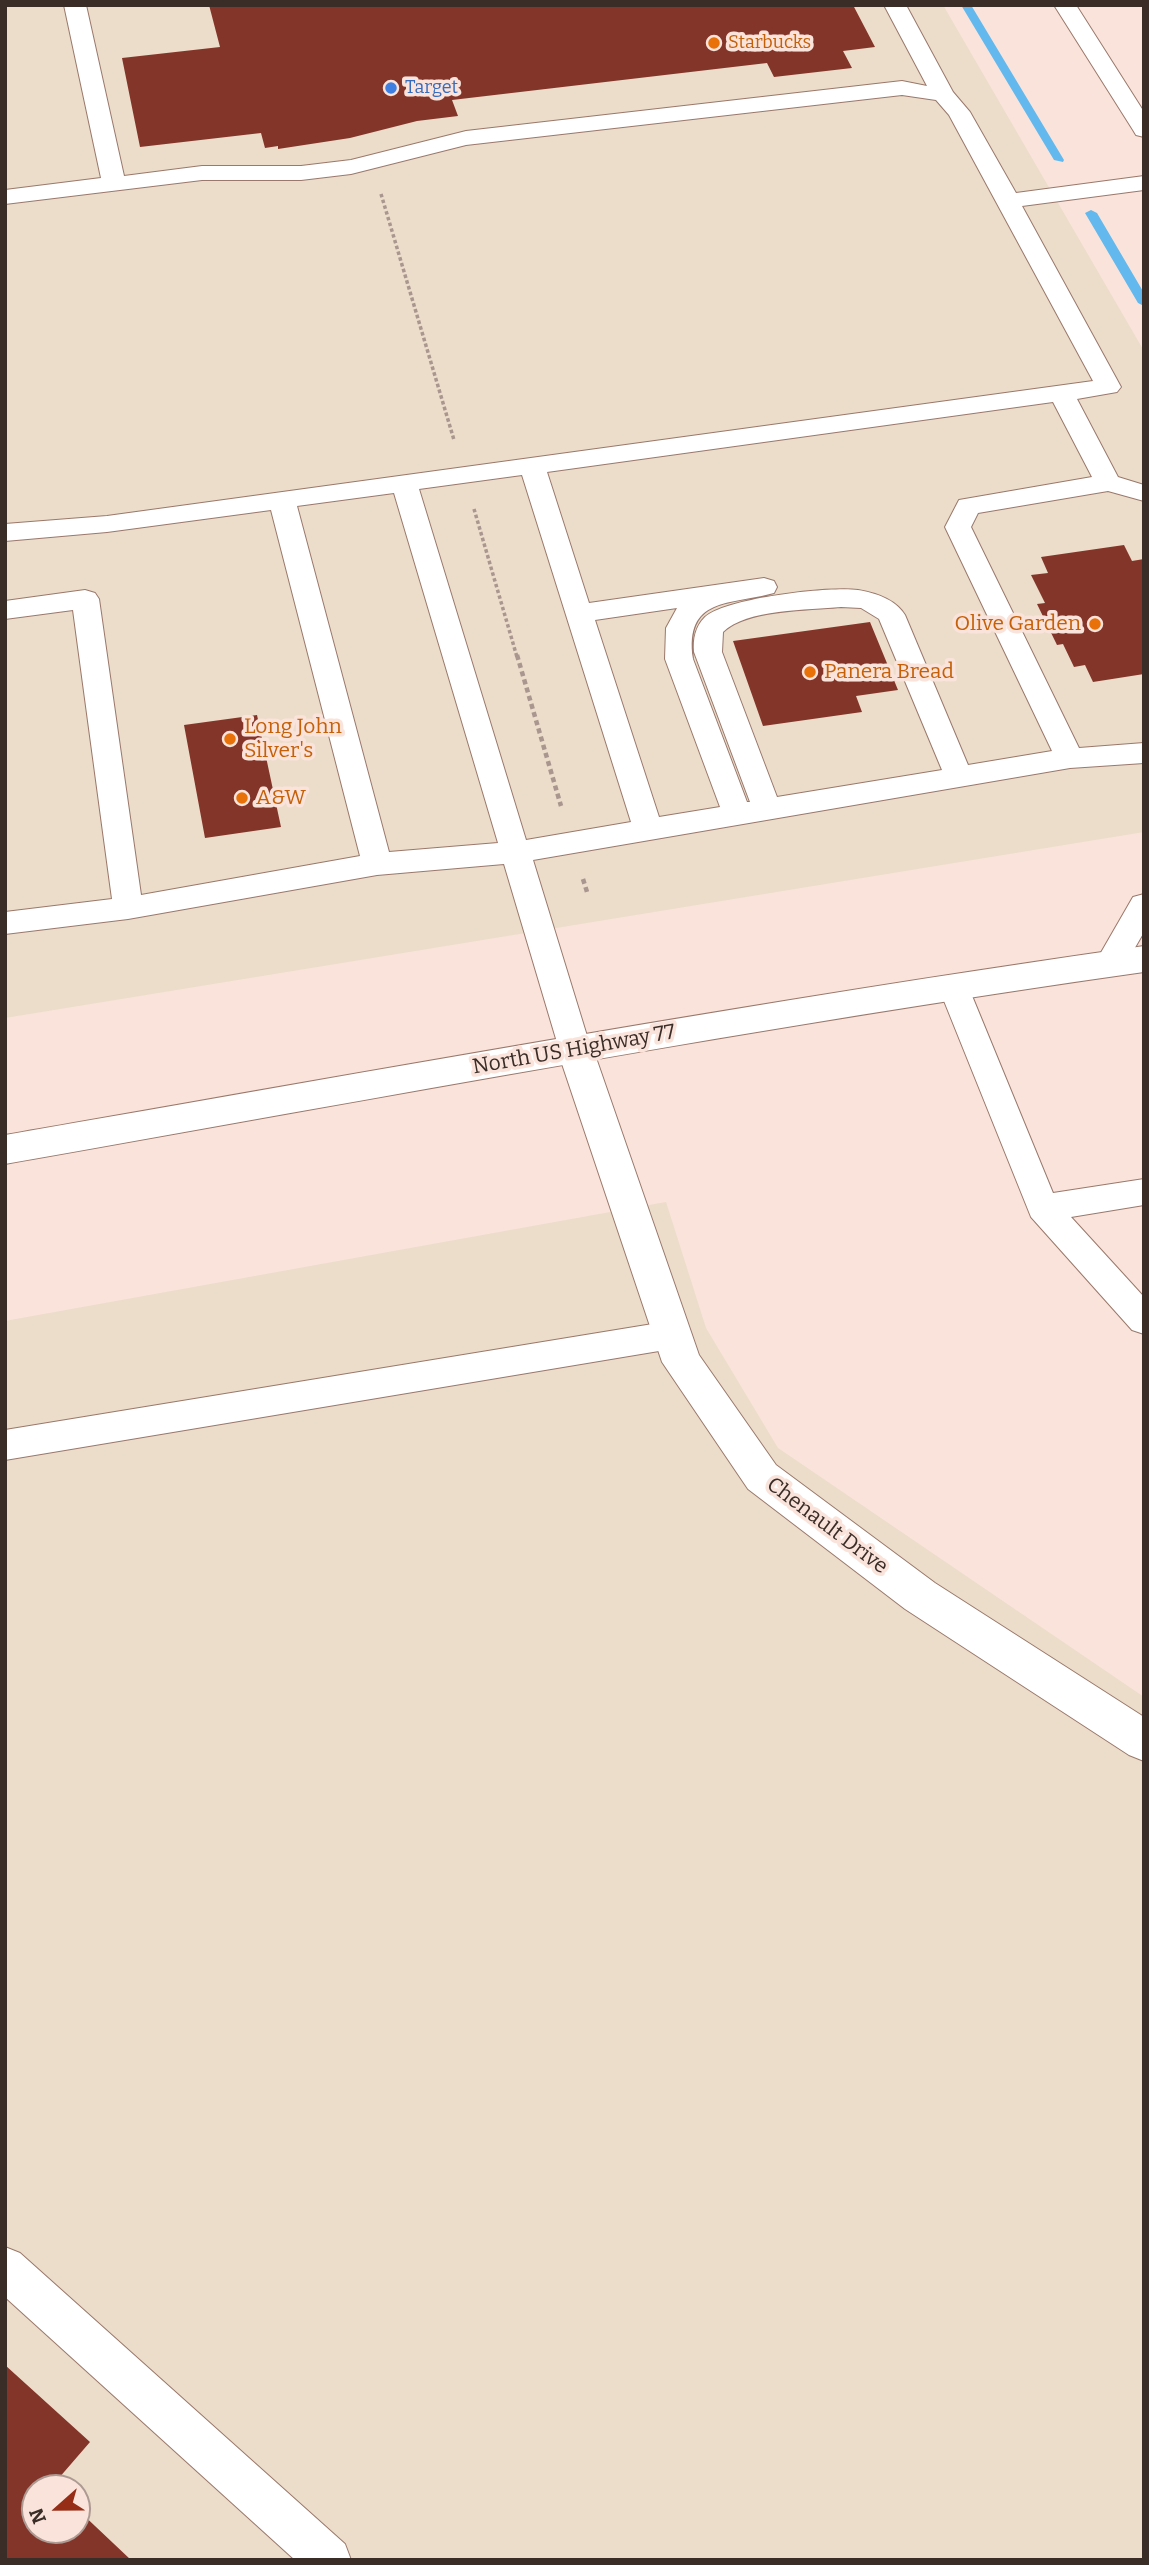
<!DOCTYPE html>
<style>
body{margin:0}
#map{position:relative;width:1149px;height:2565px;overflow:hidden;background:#fae3da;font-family:Bitter,serif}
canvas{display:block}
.frame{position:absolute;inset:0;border:7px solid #3a2c27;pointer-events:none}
.north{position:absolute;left:21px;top:2474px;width:70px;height:70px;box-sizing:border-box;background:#fae3da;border:2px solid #ad9a92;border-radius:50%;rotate:249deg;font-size:19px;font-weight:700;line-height:28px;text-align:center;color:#3a2c27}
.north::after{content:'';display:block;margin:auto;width:24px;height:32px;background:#962e17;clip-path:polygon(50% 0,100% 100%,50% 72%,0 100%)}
</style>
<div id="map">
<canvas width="1149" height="2565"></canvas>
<div class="frame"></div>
<div class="north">N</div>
</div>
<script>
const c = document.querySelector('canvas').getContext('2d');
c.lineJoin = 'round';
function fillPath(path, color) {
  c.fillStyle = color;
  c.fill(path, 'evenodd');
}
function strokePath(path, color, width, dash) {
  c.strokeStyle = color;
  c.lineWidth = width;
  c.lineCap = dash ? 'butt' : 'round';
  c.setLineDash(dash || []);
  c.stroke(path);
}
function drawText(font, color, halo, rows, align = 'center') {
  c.font = font + ' Bitter,serif';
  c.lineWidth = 7;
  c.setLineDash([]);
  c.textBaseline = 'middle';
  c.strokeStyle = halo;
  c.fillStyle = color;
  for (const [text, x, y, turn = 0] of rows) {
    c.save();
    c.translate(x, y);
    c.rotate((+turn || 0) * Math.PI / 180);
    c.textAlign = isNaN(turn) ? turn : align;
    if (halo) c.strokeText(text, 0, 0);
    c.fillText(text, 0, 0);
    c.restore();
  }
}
const commercial = new Path2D(`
 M5,5H943L1144,351V832L5,1018Z
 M666,1202L706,1328L778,1448L1144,1697V2560H5V1321ZM35,2488H77V2530H35Z`);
const stream = new Path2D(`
 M961,5H971L1064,160L1063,162L1054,160Z
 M1091,210L1097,213L1144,293V306L1138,303L1085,213Z`);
const building = new Path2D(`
 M209,5H853L875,47L843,51L852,68L774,77L767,63L452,100L458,116L417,121L350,138L278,149V146L265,148L261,133L140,147L122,58L220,47Z
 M1124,545L1132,561L1144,559V674L1093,682L1085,665L1074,667L1063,644L1057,645L1037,604L1045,603L1031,575L1048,573L1041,557Z
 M870,622L898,690L856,696L862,712L763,726L733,641Z
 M257,715L281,827L205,838L184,725Z
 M5,2365L90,2442L52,2486L55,2488H35V2530H77V2509L131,2560H5Z`);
const pathFar1 = new Path2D(`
 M381,194L454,440
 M474,509L517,657`);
const path = new Path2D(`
 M517,655L561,806
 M583,879L587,892`);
const service = new Path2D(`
 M64,5H86L124,176L202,166H301L351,160L466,131L902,81L927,86L884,5H906L953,92L970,112L1016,193L1144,176V190L1022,206L1121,387L1117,392L1077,399L1118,477L1144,485V501L1108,491L978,513L971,527L1079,748L1144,743V763L1070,768L533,860L591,1049L586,1057L575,1061L564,1057L559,1049L504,864L377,875L128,919L5,934V912L112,899L73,610L5,619V601L85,590L95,593L99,599L141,895L360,856L271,510L107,532L5,541V524L107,516L1093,381L949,115L936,100L902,95L466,145L351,174L301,180H202L5,204V190L101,178ZM1053,402L1092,477L959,500L945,527L1052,751L968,765L905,615C895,599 876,593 858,590C830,586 726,598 705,617C695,627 693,639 694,652L750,802H747L693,659C684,597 730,605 774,593L777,587L774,581L764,578L589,603L547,472ZM522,475L631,822L526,840L419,489ZM394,493L498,843L389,852L297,506ZM841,607L861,608L879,619L942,770L777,797L722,652L723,632C746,609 809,610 841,607ZM677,608L666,628L665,659L720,807L659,817L595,620Z
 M1054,5H1076L1144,112V137L1136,135L1133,130Z
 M1144,894V932L1121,972L1110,975L1099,972L1095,964L1099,956L1133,897Z
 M953,975L964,978L968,986L1053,1193L1144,1179V1205L1071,1217L1144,1297V1334L1132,1330L1031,1217L938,986L942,978Z
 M671,1321L683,1325L688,1335L683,1345L671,1349L5,1460V1430Z
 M5,2247L20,2253L345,2544L351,2560H295L5,2297Z`);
const minor = new Path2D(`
 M575,1035L588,1039L593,1049L699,1355L776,1465L935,1583L1144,1717V1761L1129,1755L905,1609L748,1489L662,1362L557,1049L562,1039Z`);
const primary = new Path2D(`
 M1144,946V972C763,1026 384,1097 5,1164V1135C384,1069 763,1000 1144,946Z`);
const markers = [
 [714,43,7,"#e8710a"],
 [391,88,7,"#3f7fe0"],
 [1095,624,7,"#e8710a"],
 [810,672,7,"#e8710a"],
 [230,739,7,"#e8710a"],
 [242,798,7,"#e8710a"]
];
const farFoodnames = [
 ["Starbucks",728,43]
];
const farShopnames = [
 ["Target",405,88]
];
const foodNames = [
 ["Olive Garden",1081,624,"right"],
 ["Panera Bread",824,672],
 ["Long John",244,727],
 ["Silver's",244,751],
 ["A&W",256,798]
];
const streetNames = [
 ["North US Highway 77",574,1050,-10],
 ["Chenault Drive",827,1526,37]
];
fillPath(commercial, '#ecdcca');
fillPath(stream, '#63b9ed');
fillPath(building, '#843529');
strokePath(service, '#9a786b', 2);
strokePath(minor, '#9a786b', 2);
strokePath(primary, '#9a786b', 2);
strokePath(pathFar1, '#a9968f', 3.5, [3.5, 2.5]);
strokePath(path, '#a9968f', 4.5, [5, 3.5]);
fillPath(service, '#fff');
fillPath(minor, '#fff');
fillPath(primary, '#fff');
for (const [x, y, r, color] of markers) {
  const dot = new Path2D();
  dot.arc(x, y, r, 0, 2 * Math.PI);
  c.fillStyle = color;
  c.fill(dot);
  strokePath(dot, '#fae3da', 2.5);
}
drawText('18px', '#c56008', '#fae3da', farFoodnames, 'left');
drawText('18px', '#366cbe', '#fae3da', farShopnames, 'left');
drawText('21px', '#c56008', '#fae3da', foodNames, 'left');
drawText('21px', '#3a2c27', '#fae3da', streetNames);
</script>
